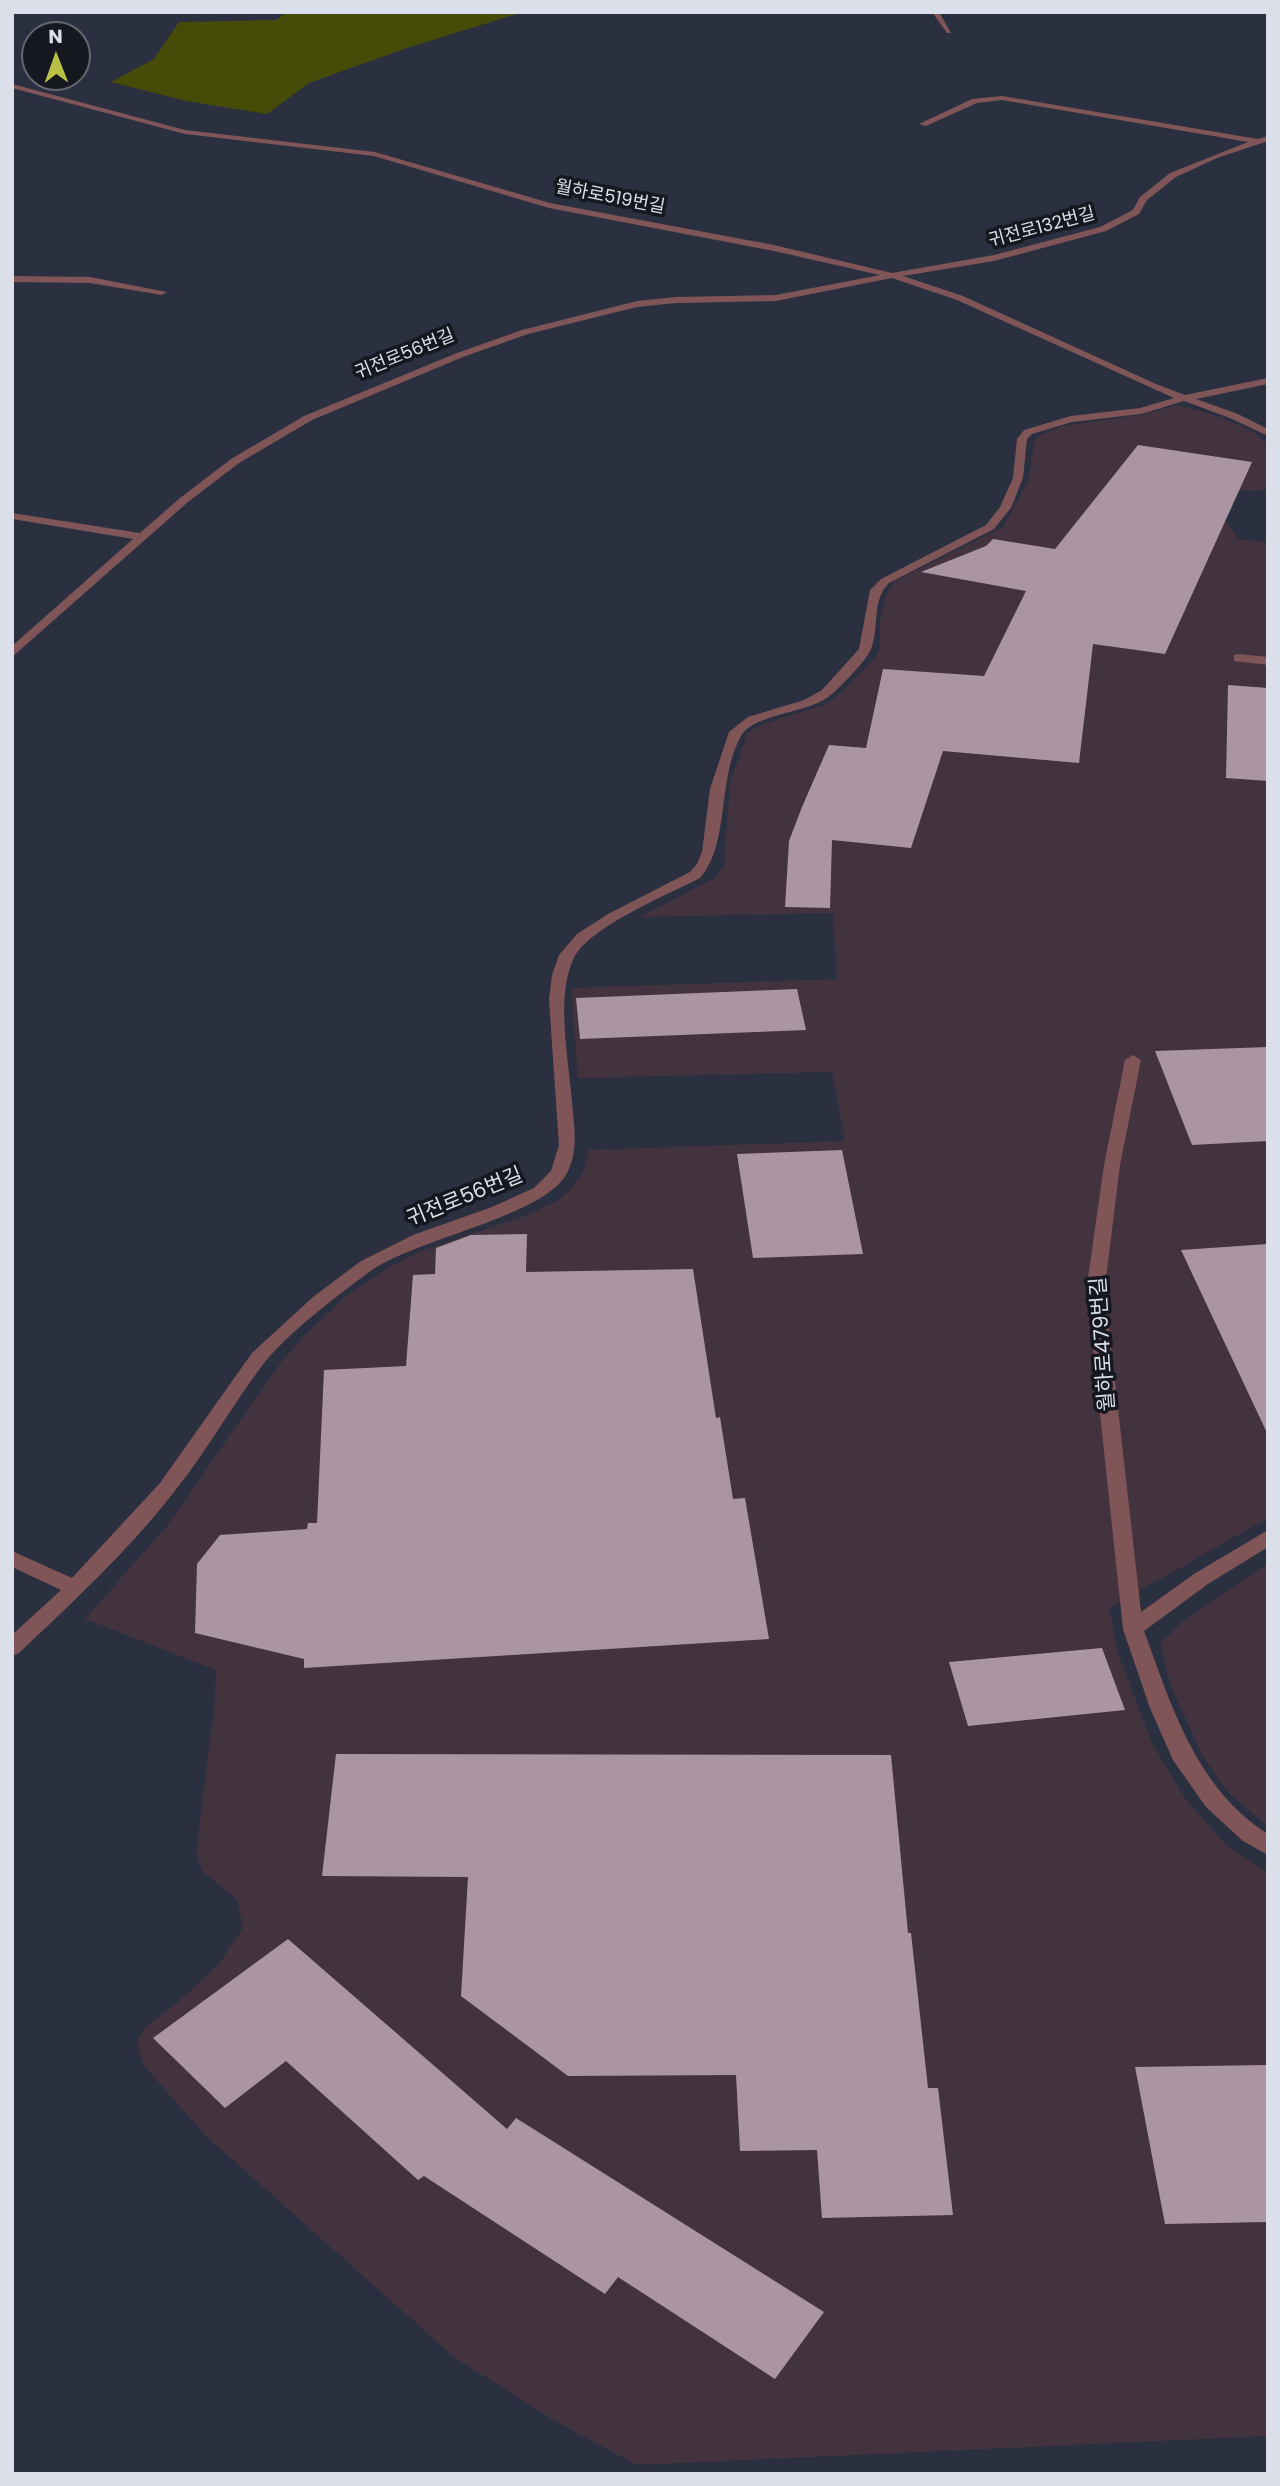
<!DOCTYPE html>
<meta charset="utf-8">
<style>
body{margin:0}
#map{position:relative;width:1280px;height:2486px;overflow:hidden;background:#2b3041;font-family:Poppins,sans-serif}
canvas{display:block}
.frame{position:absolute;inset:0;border:14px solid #dbdfea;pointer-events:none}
.north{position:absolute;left:21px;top:21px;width:70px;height:70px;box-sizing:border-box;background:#161820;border:2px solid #656871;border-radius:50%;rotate:359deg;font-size:19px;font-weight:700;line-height:28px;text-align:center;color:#dbdfea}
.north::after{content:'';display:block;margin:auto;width:24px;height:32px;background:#bac045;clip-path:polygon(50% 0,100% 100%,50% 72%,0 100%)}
</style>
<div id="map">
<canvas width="1280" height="2486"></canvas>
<div class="frame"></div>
<div class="north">N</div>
</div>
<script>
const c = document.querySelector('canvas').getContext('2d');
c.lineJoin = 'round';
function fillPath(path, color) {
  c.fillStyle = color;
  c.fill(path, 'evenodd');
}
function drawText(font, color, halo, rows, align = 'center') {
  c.font = font + ' Poppins,"Noto Sans KR",sans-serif';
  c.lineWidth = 7;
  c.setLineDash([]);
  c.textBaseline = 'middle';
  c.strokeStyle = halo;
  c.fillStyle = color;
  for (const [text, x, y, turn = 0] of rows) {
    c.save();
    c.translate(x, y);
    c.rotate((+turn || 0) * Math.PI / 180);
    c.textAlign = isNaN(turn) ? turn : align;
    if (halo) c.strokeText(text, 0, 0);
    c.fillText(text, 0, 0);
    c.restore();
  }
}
const industrial = new Path2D(`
 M1178,405L1221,417L1253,432L1268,445V490L1207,492L1238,539L1268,542V1518L1109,1608L1119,1656L1152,1743L1184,1797L1225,1844L1268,1873V2436L637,2465L560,2424L454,2357L207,2137L144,2066L137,2043L144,2028L171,2008L218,1965L243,1928L237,1899L202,1871L196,1854L214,1709L216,1670L85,1619L167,1526L278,1366L306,1334L346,1296L391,1266L424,1250L525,1216L557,1201L571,1189L583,1172L589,1150L845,1141L832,1072L578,1078L571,988L837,979L833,913L639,917L715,878L724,865L730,783L748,732L772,721L824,705L842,692L874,659L880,649V623L883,606L887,593L895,581L1003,527L1029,480L1034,441L1039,435L1063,426L1140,415Z
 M1268,1563V1827L1226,1790L1201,1753L1171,1686L1160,1644L1182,1622Z`);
const green = new Path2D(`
 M287,12H523L407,48L309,83L267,114L186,101L111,82L154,59L179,22L276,20Z`);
const building = new Path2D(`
 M1138,445L1252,462L1165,654L1093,644L1079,763L943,751L911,848L832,840L830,908L785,907L789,841L802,807L829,745L866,748L883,669L984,676L1026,591L921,572L986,546L993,539L1055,549Z
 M1228,685L1268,688V781L1226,778Z
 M797,989L806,1030L580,1039L576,998Z
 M1268,1047V1141L1192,1145L1155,1051Z
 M842,1150L863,1254L753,1258L737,1154Z
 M527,1234L526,1272L693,1269L716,1418L720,1417L733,1499L745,1498L769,1639L304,1668V1659L195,1633L197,1564L220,1535L307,1529L308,1523H317L324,1370L406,1366L413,1275L435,1274L436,1248L471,1235Z
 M1268,1244V1435L1181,1250Z
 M1102,1648L1125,1710L968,1726L949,1662Z
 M336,1754L891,1755L908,1933H911L928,2088H938L953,2215L822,2218L817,2150L740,2151L736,2075L568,2076L461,1996L468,1877L322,1876Z
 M288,1939L507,2129L516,2118L824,2312L775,2379L618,2277L605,2294L424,2176L418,2180L286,2061L225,2108L153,2038Z
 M1268,2065V2222L1165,2224L1135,2067Z`);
const minor = new Path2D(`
 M932,12H939L951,33H947Z
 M12,84L185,130L375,152L550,203L774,245L892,273L994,255L1100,227L1133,210L1140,197L1170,173L1248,142L1002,100L977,103L926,126L919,124L972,99L1002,96L1258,139L1268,136V141L1217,158L1176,177L1147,200L1139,214L1106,231L994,261L903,276L963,296L1156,384L1185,395L1268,378V384L1196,399L1238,414L1268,429V436L1230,418L1184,401L1141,414L1072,422L1032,434L1027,439L1023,478L1011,508L994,529L889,583C871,601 880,627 871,649C867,660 842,685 832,694C811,714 755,712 741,736C717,778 730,844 700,878C669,894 589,927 574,958C555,995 569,1061 572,1102C574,1125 579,1151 567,1173C546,1216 414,1239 369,1272C337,1296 289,1332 264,1363C232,1405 207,1451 174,1492C129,1550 73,1602 19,1653L12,1656V1635L61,1590L12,1567V1551L72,1578L160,1483L252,1353L313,1297L361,1261L413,1235L492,1207L534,1188L551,1171L559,1145L549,1000L552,975L559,955L577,934L608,914L690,872L697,864L702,852L710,789L729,732L748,717L804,700L822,690L859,649L870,590L881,579L986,525L1000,507L1013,478L1017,439L1024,430L1071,416L1140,408L1174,398L957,300L892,278L776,301L677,303L637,307L528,334L463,357L312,420L239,463L188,502L12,657V646L133,539L12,519V513L140,533L180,498L231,459L304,416L457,353L522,330L637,301L677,297L776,295L880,275L774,251L549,208L374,156L185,134L12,88Z
 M12,276L90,277L167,292L162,295L90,283L12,282Z
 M1238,654L1268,657V665L1234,661V655Z
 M1133,1055L1141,1060L1120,1165L1106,1278L1109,1329L1141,1612L1194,1574L1268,1530V1547L1208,1584L1144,1631C1172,1707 1196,1788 1268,1834V1855L1243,1841L1206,1807L1173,1760L1150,1708L1123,1629L1091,1329L1088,1278L1104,1165L1125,1060Z`);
const farStreetnames = [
 ["월하로519번길",610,198,11],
 ["귀전로132번길",1042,228,-15],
 ["귀전로56번길",405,355,-22]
];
const streetNames = [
 ["귀전로56번길",465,1198,-22],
 ["월하로479번길",1104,1344,-94]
];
fillPath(industrial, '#42333f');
fillPath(green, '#474b08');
fillPath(building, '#ac95a3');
fillPath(minor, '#7f5557');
drawText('18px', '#dbdfea', '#161820', farStreetnames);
drawText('21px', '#dbdfea', '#161820', streetNames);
</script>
